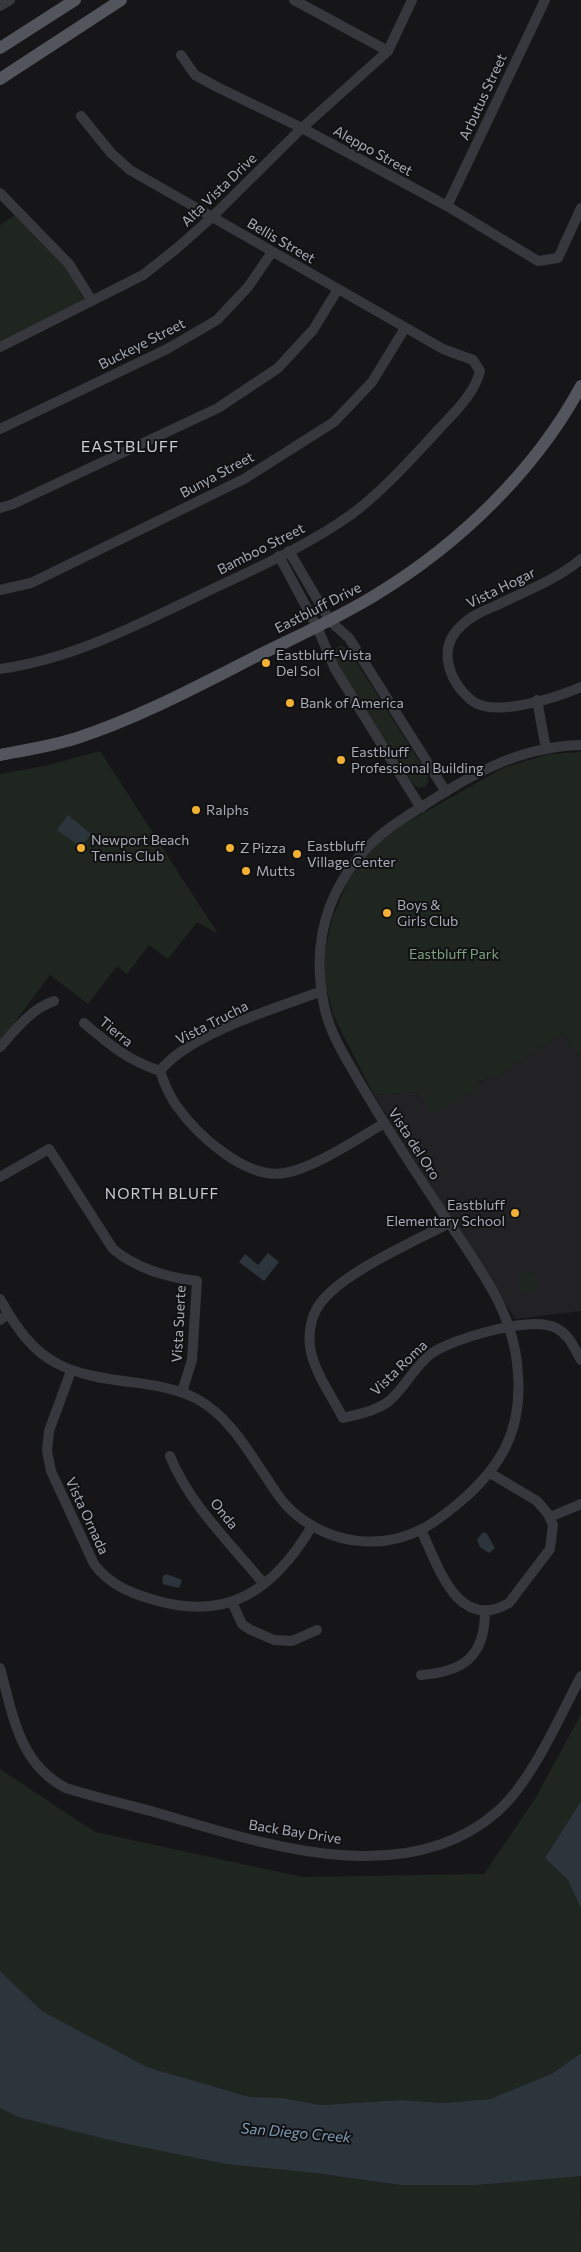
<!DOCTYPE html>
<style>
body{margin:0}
canvas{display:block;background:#161618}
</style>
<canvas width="581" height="2252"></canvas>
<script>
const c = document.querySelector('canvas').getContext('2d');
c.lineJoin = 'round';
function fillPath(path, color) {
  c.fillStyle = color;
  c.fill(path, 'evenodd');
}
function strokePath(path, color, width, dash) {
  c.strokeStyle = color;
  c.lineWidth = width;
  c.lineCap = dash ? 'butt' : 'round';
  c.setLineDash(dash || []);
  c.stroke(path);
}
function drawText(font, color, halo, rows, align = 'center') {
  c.font = font + ' Commissioner,sans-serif';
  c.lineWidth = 4;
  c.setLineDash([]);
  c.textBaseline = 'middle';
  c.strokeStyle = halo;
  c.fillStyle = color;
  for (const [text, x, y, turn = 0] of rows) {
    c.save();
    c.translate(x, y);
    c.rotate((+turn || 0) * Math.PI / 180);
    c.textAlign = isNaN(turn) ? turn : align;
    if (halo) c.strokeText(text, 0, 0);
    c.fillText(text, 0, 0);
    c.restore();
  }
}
const built = new Path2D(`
 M563,1033L581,1059V1311L515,1319L374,1095L417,1092L432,1115L476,1083L500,1075Z`);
const green = new Path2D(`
 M15,215L66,266L84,299L0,342V225Z
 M339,646L345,647L349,650L428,775V782L425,787L419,788L413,784L334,660L333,651Z
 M100,751L218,934L197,922L168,959L149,945L127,974L117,966L88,1004L50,975L0,1042V774L45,766Z
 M581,752V1059L563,1033L500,1075L477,1082L478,1089L432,1115L417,1092L374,1095L333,1015L325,982V952L332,919L347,883L367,852L399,827L503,768L549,754Z
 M522,1271L539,1274L537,1293L519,1290Z
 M581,1714V1801L545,1858L568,1880L581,1909V2053L553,2073L490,2099L443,2103L402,2100L321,2105L283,2098L250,2097L147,2067L42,2011L0,1971V1769L95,1832L302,1877L484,1874L535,1799Z
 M0,2108L18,2117L315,2173L400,2185H477L580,2175L581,2252H0Z`);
const water = new Path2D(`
 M68,815L91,834L81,847L57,830Z
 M268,1253L279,1262L264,1281L239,1262L245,1254L258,1265Z
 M483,1532L487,1534L495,1548L489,1553L480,1547L477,1540Z
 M166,1574L182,1580L179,1588L163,1584L162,1577Z
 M581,1801V1909L568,1880L545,1858Z
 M0,1971L42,2011L147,2067L250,2097L283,2098L321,2105L402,2100L443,2103L490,2099L553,2073L581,2053V2176L477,2185H400L315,2173L226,2164L113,2141L18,2117L0,2108Z`);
const minor = new Path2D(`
 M294,0L388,51
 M0,6L10,0
 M181,55L195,75L219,88L302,128L447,206L538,261L558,258L581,208
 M0,193L69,264L92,301
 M447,206L545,0
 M0,347L143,275L176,249L211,218L302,128L388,51L412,0
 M0,429L167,349L217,320L248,287L272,252
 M0,508L13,504L218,408L278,368L313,330L338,289
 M289,551L330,621L349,638L446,792
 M279,556L317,627L335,669L421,808
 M581,559C557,580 523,592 495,606C483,611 471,616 462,625C436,648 449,681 471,700C493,719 557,697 581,687
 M0,590L31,583L244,479L334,422L372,382L405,328
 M0,669C72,659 137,625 202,594C252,570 306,547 352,514C384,490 412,458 439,429C454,413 475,393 480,371L473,360L443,349L130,170L111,153L81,116
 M537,700L546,749
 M322,991C277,1008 188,1034 160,1071C164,1083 169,1095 176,1105C197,1135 246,1180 285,1173C314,1168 357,1139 383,1124
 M84,1023C110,1045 127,1060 160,1071
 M0,1047C16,1029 31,1009 54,1001
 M0,1177L49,1149L113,1249C137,1269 166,1277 197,1281L192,1360L182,1392
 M449,1223C414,1242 348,1270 323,1300C312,1312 308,1330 310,1346C313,1371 332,1396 343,1418C359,1414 376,1411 389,1401C406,1387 414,1366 432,1353C455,1338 532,1315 556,1328C570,1335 574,1348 581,1360
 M0,1299C37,1366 65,1374 138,1383C158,1386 179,1389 197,1399C228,1416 245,1446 264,1474C274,1489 283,1505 298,1516C333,1544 382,1550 422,1529C436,1522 448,1512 460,1502C502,1466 522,1430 518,1374C515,1316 483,1273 452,1227C419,1177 386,1128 356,1076C343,1053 329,1031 324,1005C317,972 318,938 330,906C345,868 370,839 404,818C462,781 510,747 581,745
 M0,1320L8,1314
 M71,1371L49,1431L47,1451L51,1471L94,1564C109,1584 128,1592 151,1599C228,1623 274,1590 312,1526
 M170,1456C189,1504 232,1545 264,1584
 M550,1517L581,1504
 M421,1530C438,1565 457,1633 509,1603L550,1549L553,1525L548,1514L537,1501L490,1473
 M232,1602L242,1624L249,1629L274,1640L292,1641L317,1630
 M0,1668C13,1715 19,1764 66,1788C100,1799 135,1806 168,1816C270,1846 408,1891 498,1811C532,1781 560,1716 581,1676
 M421,1675C463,1672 485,1657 485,1611`);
const major = new Path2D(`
 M0,48L75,0
 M0,79L121,0
 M0,755C26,750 52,746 77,738C138,718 196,687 253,658C295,637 337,619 377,594C459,544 535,471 581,386`);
const markers = [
 [266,663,5,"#f2b134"],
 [290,703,5,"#f2b134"],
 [341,760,5,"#f2b134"],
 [196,810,5,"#f2b134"],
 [81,848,5,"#f2b134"],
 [230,848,5,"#f2b134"],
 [297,854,5,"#f2b134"],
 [246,871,5,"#f2b134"],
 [387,913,5,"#f2b134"],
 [515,1213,5,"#f2b134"]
];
const streetNames = [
 ["Arbutus Street",483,97,-65],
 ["Aleppo Street",373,151,29],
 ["Alta Vista Drive",219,190,-44],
 ["Bellis Street",281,241,30],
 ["Buckeye Street",142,344,-27],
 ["Bunya Street",217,475,-28],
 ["Bamboo Street",261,549,-27],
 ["Vista Hogar",501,588,-26],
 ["Eastbluff Drive",318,608,-27],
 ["Vista Trucha",212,1023,-27],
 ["Tierra",116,1032,39],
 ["Vista del Oro",414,1144,57],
 ["Vista Suerte",179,1324,-87],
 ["Vista Roma",399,1368,-44],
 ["Onda",224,1514,51],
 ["Vista Ornada",87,1516,65],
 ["Back Bay Drive",295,1832,9]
];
const poiNames = [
 ["Eastbluff-Vista",276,655],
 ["Del Sol",276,671],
 ["Bank of America",300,703],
 ["Eastbluff",351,752],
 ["Professional Building",351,768],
 ["Ralphs",206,810],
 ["Newport Beach",91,840],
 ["Tennis Club",91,856],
 ["Eastbluff",307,846],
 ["Village Center",307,862],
 ["Z Pizza",240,848],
 ["Mutts",256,871],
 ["Boys &",397,905],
 ["Girls Club",397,921],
 ["Eastbluff",505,1205,"right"],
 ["Elementary School",505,1221,"right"]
];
const parkNames = [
 ["Eastbluff Park",454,954]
];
const neighbourhoodNames = [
 ["NORTH BLUFF",162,1194]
];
const waterNames = [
 ["San Diego Creek",296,2133,5]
];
const quarterNames = [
 ["EASTBLUFF",130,447]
];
fillPath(built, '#222225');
fillPath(green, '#1e261f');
fillPath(water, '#2c353c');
strokePath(minor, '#37383d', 10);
strokePath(major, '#53555c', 12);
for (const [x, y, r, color] of markers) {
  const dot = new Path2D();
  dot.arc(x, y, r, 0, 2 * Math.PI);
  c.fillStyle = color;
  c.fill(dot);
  strokePath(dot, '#111113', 2);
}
drawText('14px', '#a8adb8', '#111113', streetNames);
drawText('14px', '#a8adb8', '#111113', poiNames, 'left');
drawText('14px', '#7fa381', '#111113', parkNames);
c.letterSpacing = '1px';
drawText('15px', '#c9ccd4', '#111113', neighbourhoodNames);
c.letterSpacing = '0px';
drawText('italic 15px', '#7f9bb3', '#111113', waterNames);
c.letterSpacing = '1px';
drawText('16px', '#c9ccd4', '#111113', quarterNames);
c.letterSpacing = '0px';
</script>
